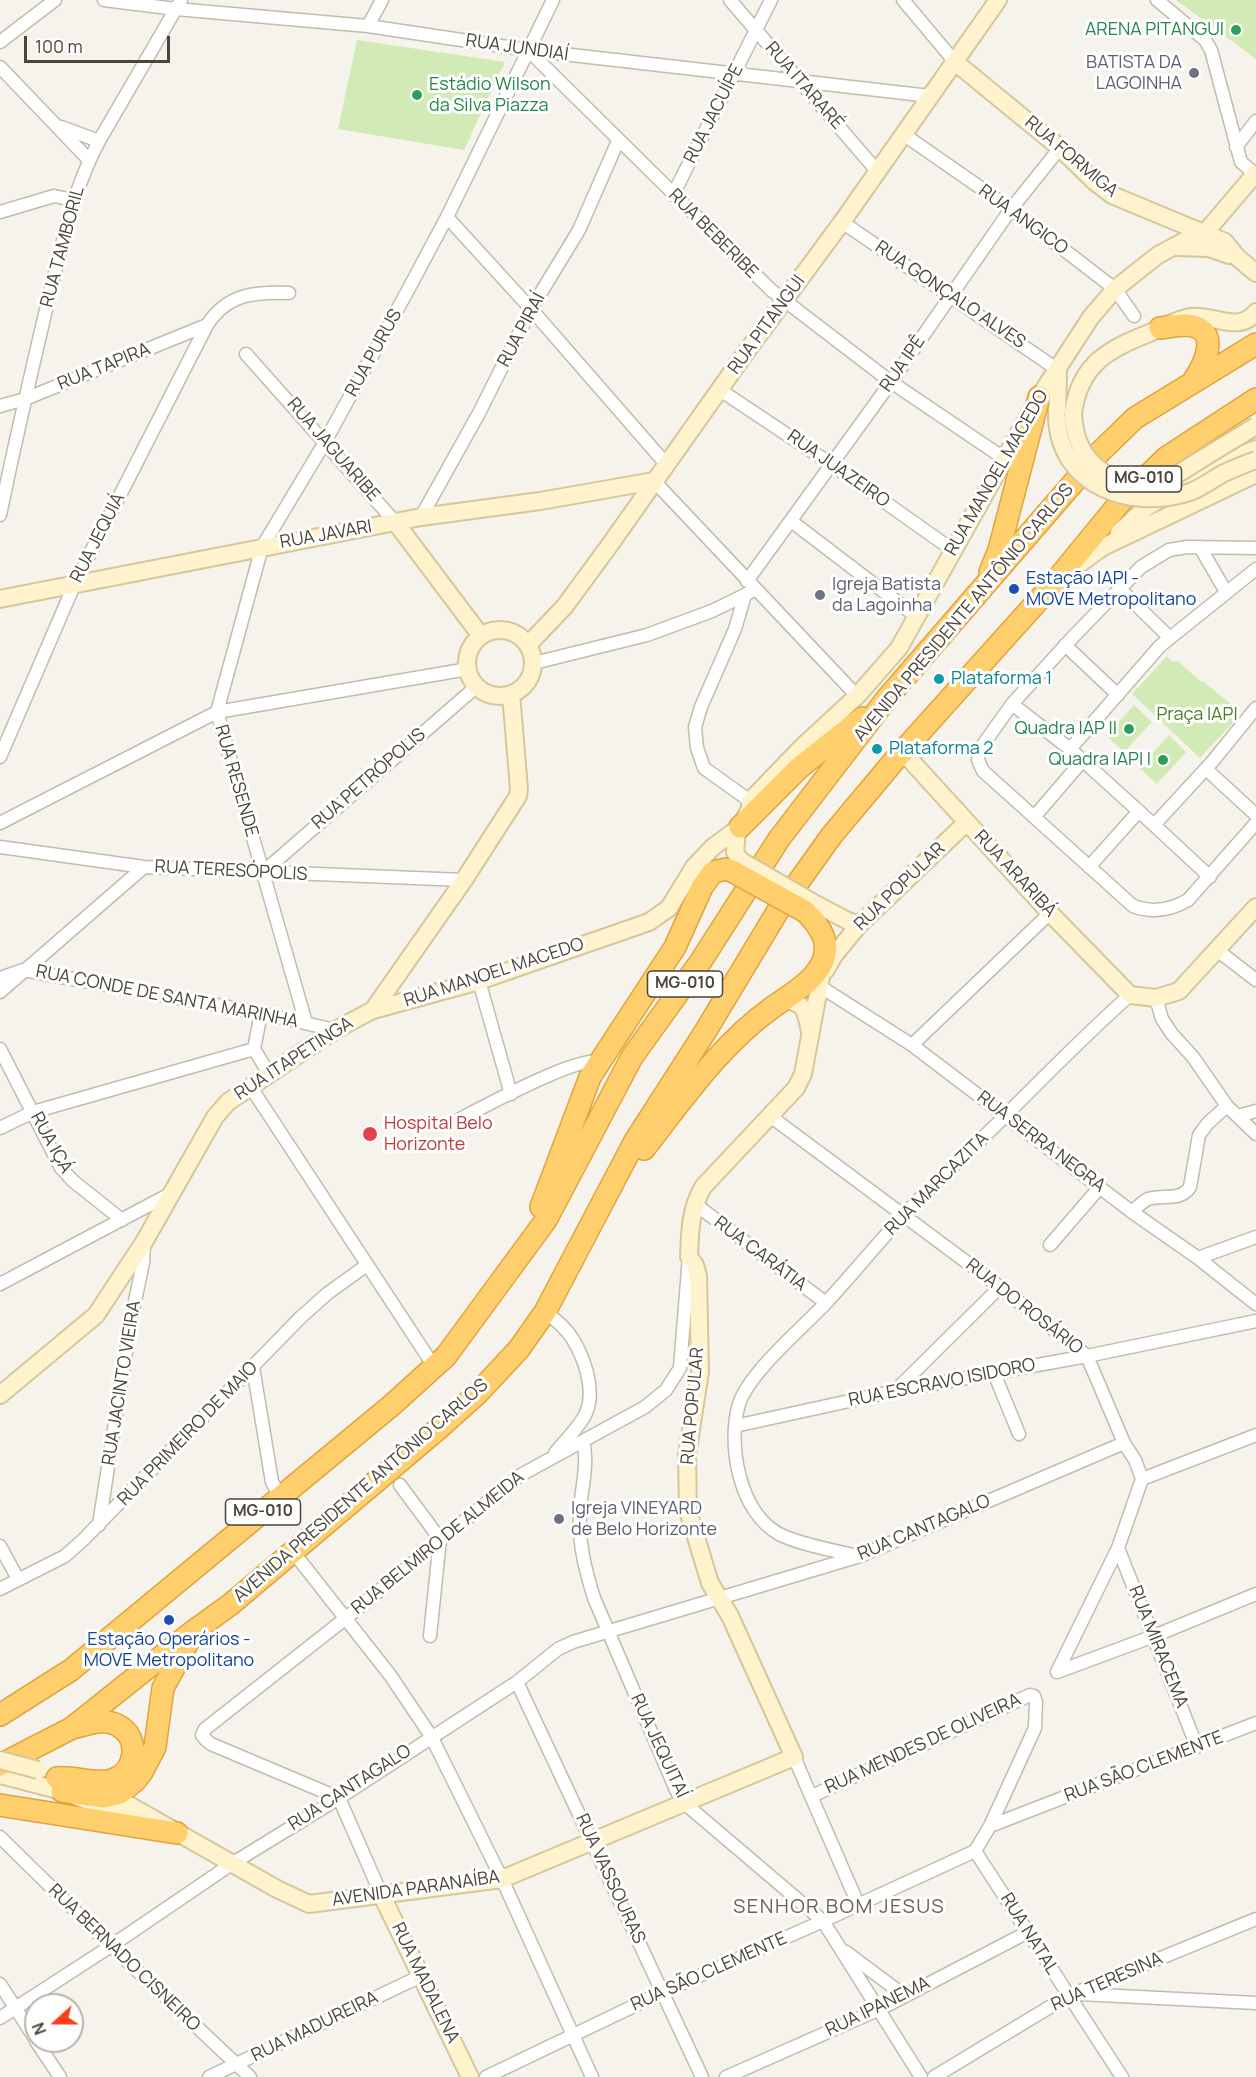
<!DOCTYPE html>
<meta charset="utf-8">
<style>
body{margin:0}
#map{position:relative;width:1256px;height:2077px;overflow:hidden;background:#f6f3ec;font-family:Manrope,sans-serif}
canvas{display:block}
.north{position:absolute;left:24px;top:1993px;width:60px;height:60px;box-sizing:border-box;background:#fff;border:2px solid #b7b4b0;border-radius:50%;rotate:249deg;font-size:16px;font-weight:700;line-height:24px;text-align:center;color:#4b4439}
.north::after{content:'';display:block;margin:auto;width:21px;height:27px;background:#fc3f1d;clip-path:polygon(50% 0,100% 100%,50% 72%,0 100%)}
.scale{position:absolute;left:24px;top:36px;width:146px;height:27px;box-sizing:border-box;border:3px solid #4b4439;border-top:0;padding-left:8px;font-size:18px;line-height:21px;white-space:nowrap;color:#4b4439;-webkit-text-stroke:4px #fff;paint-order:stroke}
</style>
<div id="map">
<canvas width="1256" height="2077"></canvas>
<div class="north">N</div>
<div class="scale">100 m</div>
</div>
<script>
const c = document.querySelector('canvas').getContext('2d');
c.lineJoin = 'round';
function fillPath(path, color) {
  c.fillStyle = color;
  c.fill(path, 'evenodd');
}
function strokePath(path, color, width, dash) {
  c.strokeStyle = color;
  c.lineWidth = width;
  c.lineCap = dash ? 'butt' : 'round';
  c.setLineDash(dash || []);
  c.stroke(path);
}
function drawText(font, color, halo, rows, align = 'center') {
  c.font = font + ' Manrope,sans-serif';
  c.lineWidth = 6;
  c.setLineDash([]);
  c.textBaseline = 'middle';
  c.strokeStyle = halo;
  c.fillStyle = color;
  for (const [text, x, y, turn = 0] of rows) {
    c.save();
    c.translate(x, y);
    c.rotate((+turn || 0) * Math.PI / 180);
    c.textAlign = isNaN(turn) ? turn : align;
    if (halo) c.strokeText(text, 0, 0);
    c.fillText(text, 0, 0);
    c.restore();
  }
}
const green = new Path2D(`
 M1176,0H1256V59Z
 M357,40L505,62L464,150L338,129Z
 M1167,656L1173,662L1178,661L1200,681H1203L1232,705L1230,712L1238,717L1200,758L1132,694Z
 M1134,705L1152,722L1124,752L1106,735Z
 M1169,735L1186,752L1157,784L1139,768Z`);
const street = new Path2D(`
 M104,0L176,9L368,26L528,50L930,96
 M730,0L877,171
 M903,0L955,62
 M1157,0L1205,40L1211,50L1241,162L1255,174
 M368,26L382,0
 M0,42L55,0
 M528,50L771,290L891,382L1005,459
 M0,67L89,160
 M61,127L99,141
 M903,134L1011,209L1115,289L1134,316
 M1236,147L1256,121
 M673,195L771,0
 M0,212L54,196L73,200
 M447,217L531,309L666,464
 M842,222L1058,370
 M246,354L396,523
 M720,390L831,464L954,551
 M0,406L25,399L207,325
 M654,481L857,696
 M0,515C15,442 32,369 49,297C63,242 72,192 99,141L181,0
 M421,517L479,413L531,309L579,230L618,141
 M791,521L917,617
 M1200,547L1226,592
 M1256,548L1187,547L1169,550L1141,567L1072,638L1012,704L980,749L978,760L983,771L1133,906C1152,913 1171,910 1188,900L1256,823
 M1256,569L1160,646L1070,749L1154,825L1212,762L1256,708
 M747,581L891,382L1011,209L1060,148
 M1119,588L1170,638
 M1065,645L1118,695
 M534,663L647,635L712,611L745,595
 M1012,704L1070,749
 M0,757L75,583L207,325C228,293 255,292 289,293
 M1206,769L1256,815
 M750,801L704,768L697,748L695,727L701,707L735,629L745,595L755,589
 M1034,817L1083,760
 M0,823L217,712L468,669
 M1154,825L1210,877
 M0,847L144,867L464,880
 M1089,867L1139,811
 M262,873L477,686
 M1217,950L1256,980
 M0,978L23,970L261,1013L335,1030
 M479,981L511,1094
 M821,987L912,1045L1132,1212L1198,1258L1256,1304
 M0,992L144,867
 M1156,998L1162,1019L1172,1034L1193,1057L1227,1106L1256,1134
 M261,1013L254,1049L269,1074
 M306,1023L217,712L262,547L325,442L408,290L447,217L553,0
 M912,1045L1050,913
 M0,1049L61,1168L73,1181L122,1220
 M250,1086L435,1368
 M770,1116L1000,1287L1087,1356L1124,1443L1135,1460L1142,1479L1118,1548L1057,1672
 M1238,1116L1256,1111
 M456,1121C479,1109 579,1055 599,1062
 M0,1128L33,1112L254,1049
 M695,1204L826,1303
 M1132,1212C1137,1207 1142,1202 1148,1199C1164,1194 1180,1202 1190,1187L1199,1135L1208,1123L1227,1106
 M1050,1245L1100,1187
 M1198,1258L1256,1237
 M0,1284L170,1194
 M545,1312C555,1319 565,1327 572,1338C584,1357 596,1390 586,1413C581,1425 564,1442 555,1453
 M253,1367L272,1482L281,1498
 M994,1373L1019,1434
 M895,1391L1000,1287
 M735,1426L895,1391L1087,1356L1256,1321
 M583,1441C589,1465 581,1488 580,1511C578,1542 585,1569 594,1598L676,1790L683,1802L823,1921L921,2077
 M1142,1479L1256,1435
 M400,1485L440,1539L430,1636
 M99,1525L131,1320L143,1263L144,1243
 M0,1546L18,1579
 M1118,1548L1197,1747
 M294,1553L390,1675L431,1736L502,1879L592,2077
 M858,1556C836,1551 798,1544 779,1534C739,1512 727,1444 739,1404C749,1373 801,1329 824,1305C851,1276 876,1245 903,1216C935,1182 970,1151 1003,1118C1045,1076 1086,1034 1130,995
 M0,1589L65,1556L83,1540L301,1317L328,1293L367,1265
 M1057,1672L1154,1636L1256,1594
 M517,1682L702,2077
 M794,1757L858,1904
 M990,1826L1256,1723
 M0,1837L111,1946L250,2077
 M975,1851L1122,2077
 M381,1894L339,1798L211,1744L206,1740L202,1735L205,1729L346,1618L519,1476L645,1407L666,1390L680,1368L689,1257
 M846,1952L905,1996
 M0,1984L36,2040
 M1080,1994L1256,2003
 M0,2018L111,1946L233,1863L339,1798L517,1682L558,1649L573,1642L860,1556L1124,1443
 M36,2041L60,2077
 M209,2077L421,1976
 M486,2077L663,1992L823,1921L975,1851L990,1826L1035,1728L1036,1702L1034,1696L1030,1695L812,1796
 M726,2077L880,2009L1028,1932
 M934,2077L1068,1996L1256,1919`);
const secondary = new Path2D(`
 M955,62L1060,148L1095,182L1112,195L1225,242L1238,258L1256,273
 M1204,234L1255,174L1256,175
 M1178,247L1209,248L1229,255
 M1073,413C1080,363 1109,349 1152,332C1165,327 1177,319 1191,317C1213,314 1239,334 1256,312
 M1057,418L1058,370
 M396,523L481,636
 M1119,532L1147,507L1181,486L1238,456L1256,449
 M1071,570L1103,547L1256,474
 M0,599L421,517L540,501L654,481
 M467 663a33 33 0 1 1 66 0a33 33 0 1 1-66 0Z
 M528,645L565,606L609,546L744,355L842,222L998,0
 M903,752L1050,913L1130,995L1156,998L1179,991L1256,907
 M737,830L735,852L740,860
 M812,902L848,921L859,925
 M825,971L835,954L859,925L967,822
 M784,1000C806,1002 806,1013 810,1032
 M373,1010L479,981L649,922L669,908L694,867L713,847L740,827L750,809V801L802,747L857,696L899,648L1039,397L1091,317L1115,289L1158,255L1188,239L1204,234
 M0,1395L96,1315L144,1242L215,1117L228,1102L335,1030L373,1010L464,880L518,796L519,789L511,694
 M0,1775L62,1791L136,1819
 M105,1793L113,1796L277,1889L309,1904L502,1879L794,1757L730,1616L710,1583L688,1511L687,1455L700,1372L698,1276L695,1265L689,1257C690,1232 690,1210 703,1187L796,1088L803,1074L824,961
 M381,1894L470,2077`);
const highway = new Path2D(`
 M1160,328C1168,327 1177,325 1185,325C1222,327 1206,362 1194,380
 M990,572L999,550L1039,397
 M740,827L800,767L862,718
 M644,1149C684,1098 720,1045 773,1007C790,995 815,981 823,961C831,941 819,926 806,912
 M541,1207L590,1077L675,947L702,887L713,872L726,869L732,871
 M0,1715L71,1670L392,1405L446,1356L546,1220L632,1057L701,961L779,839L888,697L1100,452L1135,418L1256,344
 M0,1765L72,1728L191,1633L231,1604L438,1429L477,1394L519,1349L545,1312L635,1141L705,1032L779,909L832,835L894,761L1054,583L1122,500L1167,457L1256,399
 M57,1778C75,1776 95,1785 112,1780C137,1772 141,1737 117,1725C104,1718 89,1724 76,1727
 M62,1791L103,1797L120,1793L135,1781L142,1772L155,1747L163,1688L188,1642
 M0,1805L177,1833`);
const secondaryBridge = new Path2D(`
 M1073,413C1075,467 1118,494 1169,478C1179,475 1188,467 1197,462C1216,450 1236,438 1256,426
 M1057,418C1060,487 1132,511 1190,492C1201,488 1212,480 1222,474C1233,469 1244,464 1256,460
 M743,862L812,902
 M0,1760L38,1770`);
const highwayBridge = new Path2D(`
 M732,871L806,912`);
const markers = [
 [1236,30,6,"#2e9e5b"],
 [1194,73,6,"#6b7280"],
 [417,95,6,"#2e9e5b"],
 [1014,589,6,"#1a4fb4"],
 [820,595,6,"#6b7280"],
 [939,679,6,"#0f9aa8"],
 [1129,729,6,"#2e9e5b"],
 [877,749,6,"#0f9aa8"],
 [1163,760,6,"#2e9e5b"],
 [370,1134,8,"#e0444e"],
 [559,1519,6,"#6b7280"],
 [169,1620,6,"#1a4fb4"]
];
const shields = [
 [1144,479,75],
 [685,984,75],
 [263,1512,75]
];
const shieldNames = [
 ["MG-010",1144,479],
 ["MG-010",685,984],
 ["MG-010",263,1512]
];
const leisureNames = [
 ["ARENA PITANGUI",1224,30],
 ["Estádio Wilson",429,85,"left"],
 ["da Silva Piazza",429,106,"left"],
 ["Quadra IAP II",1117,729],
 ["Quadra IAPI I",1151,760]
];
const streetNames = [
 ["RUA JUNDIAÍ",517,48,8],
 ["RUA ITARARÉ",804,86,49],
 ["RUA JACUÍPE",714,114,-63],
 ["RUA FORMIGA",1071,157,40],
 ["RUA ANGICO",1023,220,36],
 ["RUA BEBERIBE",713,234,45],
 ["RUA TAMBORIL",63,247,-75],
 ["RUA GONÇALO ALVES",950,295,34],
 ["RUA PITANGUI",767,325,-54],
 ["RUA PIRAÍ",522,330,-62],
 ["RUA PURUS",374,353,-61],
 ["RUA IPÊ",903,364,-55],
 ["RUA TAPIRA",104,367,-22],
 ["RUA JAGUARIBE",333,450,49],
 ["RUA JUAZEIRO",838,469,35],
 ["RUA MANOEL MACEDO",997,473,-60],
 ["RUA JAVARI",326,535,-10],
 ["RUA JEQUIÁ",98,538,-63],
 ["AVENIDA PRESIDENTE ANTÔNIO CARLOS",964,613,-50],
 ["RUA PETRÓPOLIS",369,779,-41],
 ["RUA RESENDE",236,781,74],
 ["RUA TERESÓPOLIS",231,871,3],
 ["RUA ARARIBÁ",1015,874,47],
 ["RUA POPULAR",900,887,-44],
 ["RUA MANOEL MACEDO",494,973,-18],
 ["RUA CONDE DE SANTA MARINHA",167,997,11],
 ["RUA ITAPETINGA",294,1059,-33],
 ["RUA SERRA NEGRA",1041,1142,37],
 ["RUA IÇÁ",51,1143,61],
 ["RUA MARCAZITA",937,1184,-45],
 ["RUA CARÁTIA",760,1254,37],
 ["RUA DO ROSÁRIO",1024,1307,38],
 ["RUA JACINTO VIEIRA",122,1383,-81],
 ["RUA ESCRAVO ISIDORO",942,1383,-11],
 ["RUA POPULAR",693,1406,-85],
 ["RUA PRIMEIRO DE MAIO",188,1434,-46],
 ["AVENIDA PRESIDENTE ANTÔNIO CARLOS",361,1491,-41],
 ["RUA CANTAGALO",924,1528,-23],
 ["RUA BELMIRO DE ALMEIDA",438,1543,-39],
 ["RUA MIRACEMA",1158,1647,68],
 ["RUA MENDES DE OLIVEIRA",923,1744,-25],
 ["RUA JEQUITAÍ",659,1746,65],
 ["RUA SÃO CLEMENTE",1144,1767,-21],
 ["RUA CANTAGALO",350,1788,-33],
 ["RUA VASSOURAS",610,1879,65],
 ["AVENIDA PARANAÍBA",416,1889,-8],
 ["RUA NATAL",1029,1934,58],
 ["RUA BERNADO CISNEIRO",124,1958,44],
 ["RUA SÃO CLEMENTE",709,1972,-24],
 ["RUA TERESINA",1107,1982,-24],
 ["RUA MADALENA",425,1983,64],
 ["RUA IPANEMA",878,2007,-26],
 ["RUA MADUREIRA",315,2027,-26]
];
const worshipNames = [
 ["BATISTA DA",1182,63,"right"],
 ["LAGOINHA",1182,84,"right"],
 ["Igreja Batista",832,585],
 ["da Lagoinha",832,606],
 ["Igreja VINEYARD",571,1509],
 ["de Belo Horizonte",571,1530]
];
const transitNames = [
 ["Estação IAPI -",1026,579],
 ["MOVE Metropolitano",1026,600],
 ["Estação Operários -",169,1640,"center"],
 ["MOVE Metropolitano",169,1661,"center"]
];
const cultureNames = [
 ["Plataforma 1",951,679],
 ["Plataforma 2",889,749]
];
const parkNames = [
 ["Praça IAPI",1197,715]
];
const healthNames = [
 ["Hospital Belo",384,1124],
 ["Horizonte",384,1145]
];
const neighbourhoodNames = [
 ["SENHOR BOM JESUS",839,1907]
];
fillPath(green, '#d2eab5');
strokePath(street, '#c2bbae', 15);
strokePath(secondary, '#d6c79b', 20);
strokePath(highway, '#e0a43c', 24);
strokePath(street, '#fff', 12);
strokePath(secondary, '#fff3cd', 16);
strokePath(highway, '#ffcf6e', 21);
strokePath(secondaryBridge, '#d6c79b', 20, []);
strokePath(highwayBridge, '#e0a43c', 24, []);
strokePath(secondaryBridge, '#fff3cd', 16);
strokePath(highwayBridge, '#ffcf6e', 21);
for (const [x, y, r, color] of markers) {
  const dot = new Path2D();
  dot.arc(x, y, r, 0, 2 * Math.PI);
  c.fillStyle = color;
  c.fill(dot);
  strokePath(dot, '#fff', 2);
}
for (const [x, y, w] of shields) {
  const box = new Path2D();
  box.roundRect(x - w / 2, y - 13, w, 26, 4.5);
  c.fillStyle = '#fff';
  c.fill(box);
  strokePath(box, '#4b4439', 1.5);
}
drawText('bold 16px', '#4b4439', null, shieldNames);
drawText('18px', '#27864d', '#fff', leisureNames, 'right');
drawText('18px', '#4b4439', '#fff', streetNames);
drawText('18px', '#5b616d', '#fff', worshipNames, 'left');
drawText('18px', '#164399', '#fff', transitNames, 'left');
drawText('18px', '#0d838f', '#fff', cultureNames, 'left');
drawText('18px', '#4a7f2a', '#fff', parkNames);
drawText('18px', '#be3a42', '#fff', healthNames, 'left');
c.letterSpacing = '1.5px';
drawText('20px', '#6e6250', '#fff', neighbourhoodNames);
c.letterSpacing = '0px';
</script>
